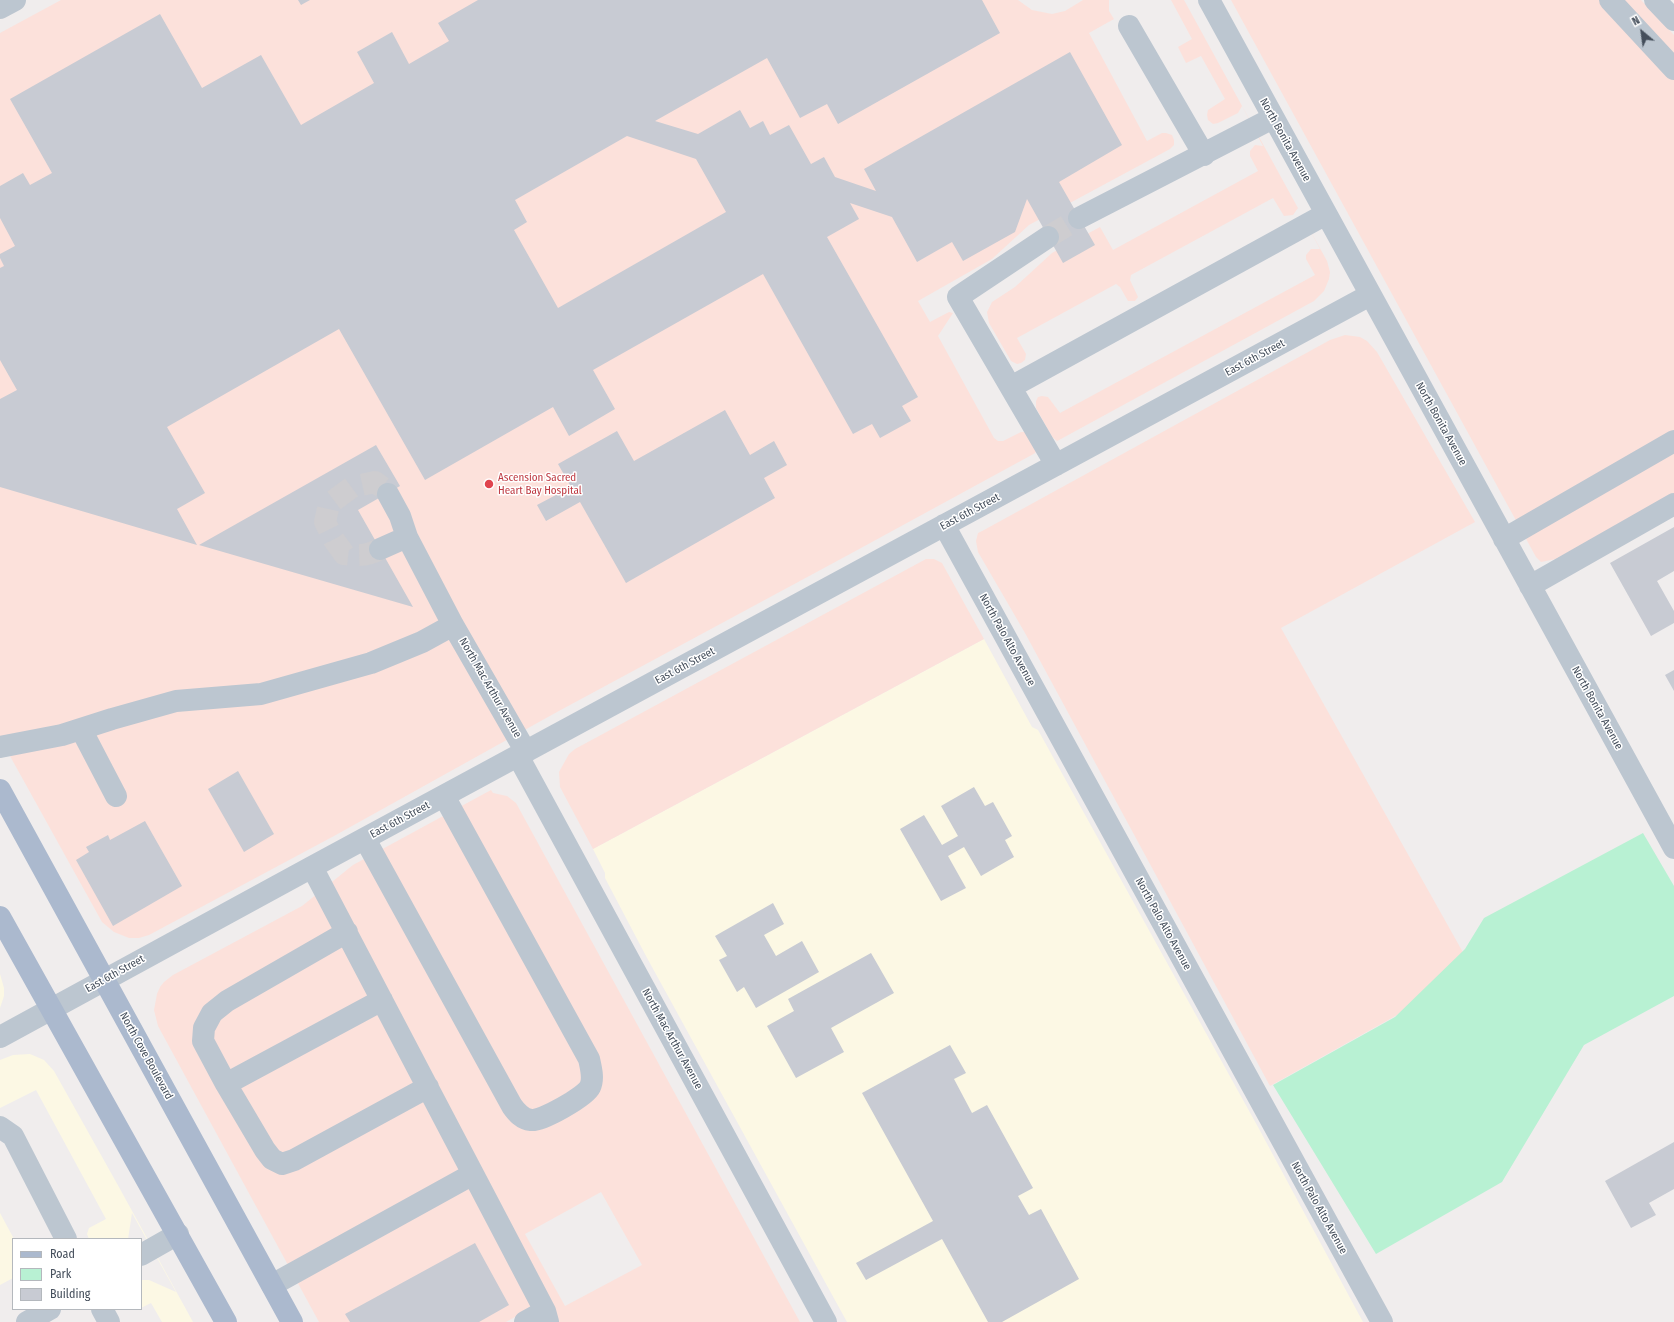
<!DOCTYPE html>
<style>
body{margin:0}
#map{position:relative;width:1674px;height:1322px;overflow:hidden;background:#f0eded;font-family:"Fira Sans Condensed",sans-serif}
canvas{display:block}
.legend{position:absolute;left:12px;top:1238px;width:130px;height:72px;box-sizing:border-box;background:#fff;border:1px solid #b4b8bd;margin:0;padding:5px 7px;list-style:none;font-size:12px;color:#444e5b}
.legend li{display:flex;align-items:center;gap:8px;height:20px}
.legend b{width:20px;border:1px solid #b4b8bd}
.north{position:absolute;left:1622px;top:12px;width:40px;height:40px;-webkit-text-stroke:3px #fff;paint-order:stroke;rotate:331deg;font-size:11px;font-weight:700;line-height:16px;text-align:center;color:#444e5b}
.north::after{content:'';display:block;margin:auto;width:14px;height:18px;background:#444e5b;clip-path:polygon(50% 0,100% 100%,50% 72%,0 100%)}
</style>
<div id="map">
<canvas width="1674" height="1322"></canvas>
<ul class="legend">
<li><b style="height:5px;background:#abb9ce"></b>Road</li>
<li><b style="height:11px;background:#b8f1d3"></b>Park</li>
<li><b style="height:11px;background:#c8cbd3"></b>Building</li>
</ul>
<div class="north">N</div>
</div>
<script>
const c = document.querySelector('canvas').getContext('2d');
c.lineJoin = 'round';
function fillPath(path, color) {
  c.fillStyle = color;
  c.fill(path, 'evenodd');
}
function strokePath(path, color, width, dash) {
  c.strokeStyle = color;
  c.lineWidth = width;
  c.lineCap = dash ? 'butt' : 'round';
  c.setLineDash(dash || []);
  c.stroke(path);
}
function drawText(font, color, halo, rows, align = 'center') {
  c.font = font + ' "Fira Sans Condensed",sans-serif';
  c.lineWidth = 3;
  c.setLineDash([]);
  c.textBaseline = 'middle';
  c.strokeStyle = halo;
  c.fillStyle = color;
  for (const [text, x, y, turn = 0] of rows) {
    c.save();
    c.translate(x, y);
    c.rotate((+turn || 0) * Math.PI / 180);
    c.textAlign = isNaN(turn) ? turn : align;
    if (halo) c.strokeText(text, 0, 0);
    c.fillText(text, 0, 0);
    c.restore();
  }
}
const commercial = new Path2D(`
 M984,639L1032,727L1038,730L1258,1127L1363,1322H847L646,956L605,878V873L593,849Z
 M0,974L4,988V996L0,1008Z
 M30,1054L44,1060L54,1071L120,1189L193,1322H162L151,1303L141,1308V1280H149L176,1292L132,1213L128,1239H89L87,1234L89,1228L106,1219L36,1090L0,1108V1060L13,1055Z
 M0,1213L14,1239L13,1278L0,1285Z`);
const medical = new Path2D(`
 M61,0H1018L1032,10L1052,14L1065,11L1083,0H1109V11L1114,19L1089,33L1147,141L1162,133H1166L1172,135L1174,140V145L1170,149L1029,225L992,259L918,301L930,322L949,312L953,313L938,336L994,438L998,441H1003L1021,432H1026L1036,451L1035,453L1057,441L1052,437L1036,408V401L1038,397L1042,396L1048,397L1060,413L1315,275L1306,259V255L1311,249H1320L1298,208L1293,215L1284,216L1273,198L1131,275L1130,280L1138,297L1135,301H1128L1120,287L1116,284L1017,338L1026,354L1025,360L1021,363L1017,364L1011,361L989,323L987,312L992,302L1015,287L1052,253L1100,227L1113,250L1258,171L1250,156V151L1255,145L1263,146L1242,106L1238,113L1218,123L1213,124L1208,120L1207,115L1208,110L1225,99L1201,56L1186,63L1178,47L1192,39L1171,0H1184L1327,261L1330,272L1329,279L1324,291L1314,301L850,554L557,712L334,836L149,935L139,938H129L114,932L102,922L0,738V33Z
 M1231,0H1641L1674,35V494L1556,559L1541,562L1536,557Z
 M1345,335L1360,337L1367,341L1377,352L1475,522L1281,628L1474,972L1270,1086L1025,633L978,552L976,541L978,533L984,530L1330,340Z
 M926,559H934L942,563L984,639L593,849L560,787L559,772L569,754L575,749Z
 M491,790L493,793L507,796L516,803L800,1322H540L531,1308L506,1322H319L158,1026L154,1010L157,994L160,987L164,982L173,975L302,906L353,865ZM601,1192L642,1265L565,1306L525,1234Z`);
const green = new Path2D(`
 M1643,833L1674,886V996L1584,1045L1502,1182L1376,1254L1273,1085L1395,1017L1465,949L1484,918Z`);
const building = new Path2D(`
 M298,0H310L301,5Z
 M478,0H982L1000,33L838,124L827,104L800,118L767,58L655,121L698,134L740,110L750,128L763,121L770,135L789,125L811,164L824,157L835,177L876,191L864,169L1070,52L1122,145L1059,182L1095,245L1063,263L1027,199L1015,232L963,261L952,242L917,262L892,217L850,203L859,219L827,237L918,397L902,406L911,421L880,438L872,424L853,434L763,274L593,370L615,409L569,436L553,407L425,480L339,329L167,427L205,493L177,509L197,545L0,487V399L17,390L0,360V268L4,266L0,258V254L15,246L0,218V186L23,173L30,185L52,173L10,99L160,14L202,88L261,55L301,125L374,83L357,52L392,32L409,64L449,41L438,23ZM627,136L696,159L726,212L558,308L514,230L527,222L515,200Z
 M725,410L750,455L774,441L787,465L764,478L775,498L626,583L580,502L546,521L537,505L571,487L558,464L617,431L634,461Z
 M376,445L400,486L358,510L413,607L199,545Z
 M1674,527V571L1657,581L1674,611V623L1651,636L1610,563Z
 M1674,670V691L1665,675Z
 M238,771L274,834L244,852L208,789Z
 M974,787L985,806L993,802L1012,836L1005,840L1014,857L981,876L964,847L948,856L966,888L941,901L900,829L924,815L942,845L958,836L941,806Z
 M145,821L182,886L113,926L76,860L89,852L86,847L108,835L110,840Z
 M773,903L784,924L764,935L776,956L802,941L819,972L756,1008L744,987L737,992L719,960L727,956L715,936Z
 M871,953L894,993L831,1028L844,1052L796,1078L767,1026L794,1011L788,999Z
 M950,1045L966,1073L954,1079L972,1113L987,1105L1033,1188L1018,1196L1029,1215L1041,1209L1079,1279L1002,1322H988L942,1239L866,1280L856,1263L933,1221L862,1093Z
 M1674,1142V1189L1649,1203L1656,1215L1631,1228L1605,1181Z
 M475,1243L509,1305L479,1322H350L345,1314Z`);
const minorTunnel = new Path2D(`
 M1048,237L1079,218
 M380,549C367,556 359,556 344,554L334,540L325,522L329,504L352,487L375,482L386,490L388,494`);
const minor = new Path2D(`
 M1209,0L1674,848
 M1610,0L1674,69
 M1655,0L1674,20
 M0,8L15,0
 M1129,26L1204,155
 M1079,218L1273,118
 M1048,237L958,297L1056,465
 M1011,387L1326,214
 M388,494L400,516L407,537L453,625L526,752
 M944,525L1382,1322
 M1504,539L1674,441
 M380,549L407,537
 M1530,586L1674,504
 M81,729L116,796
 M0,747L62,735L112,719L176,701L261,694L371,663L422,642L453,625
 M518,756L826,1322
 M365,839L512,1106C517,1113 522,1119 531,1120C541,1122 586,1096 590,1087C594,1079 591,1068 589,1059L444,796
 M312,867L545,1311L548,1322
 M382,1000L226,1084L265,1150L272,1159L282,1164L294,1160L428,1087
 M0,1037L312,867L1370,295
 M226,1084L203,1041L204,1028L212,1013L227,1001L347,932
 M0,1127L13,1136L66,1239
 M141,1255L178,1234
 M272,1285L473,1174
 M102,1309L109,1322
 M27,1322L50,1309
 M525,1322L545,1311`);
const major = new Path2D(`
 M0,790L292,1322
 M0,917L226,1322`);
const markers = [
 [489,484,5,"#e0444e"]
];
const streetNames = [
 ["North Bonita Avenue",1285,140,61],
 ["East 6th Street",1255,358,-28],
 ["North Bonita Avenue",1441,424,61],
 ["East 6th Street",970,512,-28],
 ["North Palo Alto Avenue",1007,640,61],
 ["East 6th Street",685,666,-28],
 ["North Mac Arthur Avenue",490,688,60],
 ["North Bonita Avenue",1597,708,61],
 ["East 6th Street",400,820,-28],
 ["North Palo Alto Avenue",1163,924,61],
 ["East 6th Street",115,974,-29],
 ["North Mac Arthur Avenue",672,1039,61],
 ["North Cove Boulevard",146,1056,61],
 ["North Palo Alto Avenue",1319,1208,61]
];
const healthNames = [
 ["Ascension Sacred",498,478],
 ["Heart Bay Hospital",498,491]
];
fillPath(commercial, '#fcf8e4');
fillPath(medical, '#fce1db');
fillPath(green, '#b8f1d3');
fillPath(building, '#c8cbd3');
strokePath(minorTunnel, '#cecdd0', 22, [22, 11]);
strokePath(minor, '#bcc6d0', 22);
strokePath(major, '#abb9ce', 22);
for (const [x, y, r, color] of markers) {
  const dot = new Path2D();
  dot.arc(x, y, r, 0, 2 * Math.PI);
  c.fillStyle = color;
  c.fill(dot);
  strokePath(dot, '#fff', 1.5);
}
drawText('11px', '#444e5b', '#fff', streetNames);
drawText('11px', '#be3a42', '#fff', healthNames, 'left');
</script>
